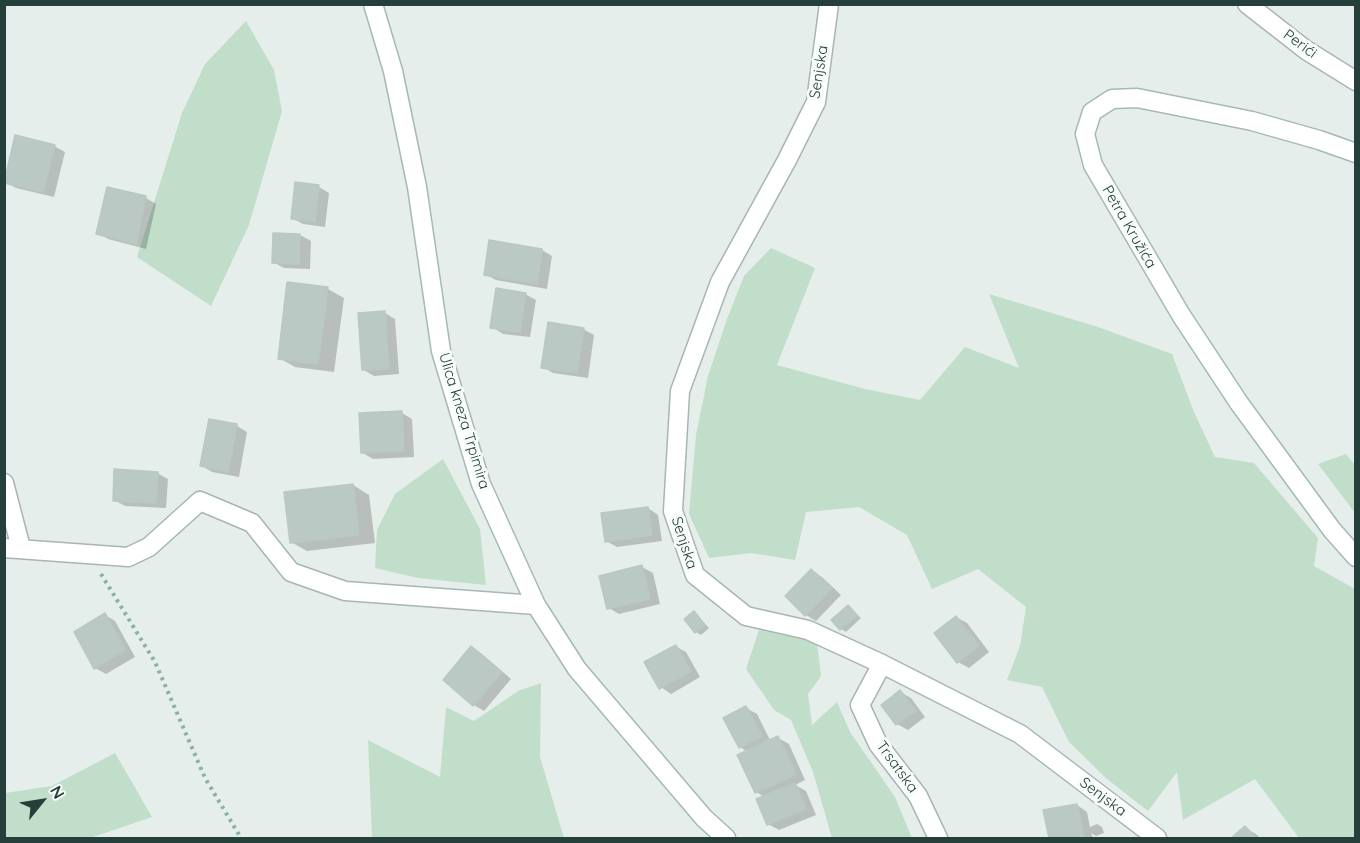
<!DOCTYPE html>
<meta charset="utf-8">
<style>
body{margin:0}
#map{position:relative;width:1360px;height:843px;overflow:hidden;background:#e6eeeb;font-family:Quicksand,sans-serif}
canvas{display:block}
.frame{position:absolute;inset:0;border:6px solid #25403b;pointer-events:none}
.north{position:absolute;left:12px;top:771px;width:60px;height:60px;-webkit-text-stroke:4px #f7fbf9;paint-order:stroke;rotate:60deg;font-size:16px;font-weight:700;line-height:24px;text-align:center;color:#25403b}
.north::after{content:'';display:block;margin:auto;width:21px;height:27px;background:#25403b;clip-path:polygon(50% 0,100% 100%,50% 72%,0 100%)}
</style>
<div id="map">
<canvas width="1360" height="843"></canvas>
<div class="frame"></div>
<div class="north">N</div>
</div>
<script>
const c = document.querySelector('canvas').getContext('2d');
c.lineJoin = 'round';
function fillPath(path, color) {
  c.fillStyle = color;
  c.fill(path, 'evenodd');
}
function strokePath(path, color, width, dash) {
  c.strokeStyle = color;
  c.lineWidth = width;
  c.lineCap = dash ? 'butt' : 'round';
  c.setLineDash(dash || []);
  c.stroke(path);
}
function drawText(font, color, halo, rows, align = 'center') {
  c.font = font + ' Quicksand,sans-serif';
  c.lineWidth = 6;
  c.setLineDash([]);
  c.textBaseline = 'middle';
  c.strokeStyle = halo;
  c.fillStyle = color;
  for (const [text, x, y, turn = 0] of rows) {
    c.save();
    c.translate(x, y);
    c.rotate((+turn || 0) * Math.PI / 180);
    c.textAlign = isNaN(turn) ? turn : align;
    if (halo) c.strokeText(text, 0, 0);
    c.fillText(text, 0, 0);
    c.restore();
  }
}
const green = new Path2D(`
 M246,21L274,70L282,111L249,225L211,306L137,257L182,113L205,64Z
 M771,248L815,268L777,365L865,389L920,400L965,347L1019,368L989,294L1098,327L1172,354L1194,412L1215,457L1254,463L1318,538L1314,566L1355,589V838H1299L1255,779L1183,820L1177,772L1148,811L1107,779L1069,742L1042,687L1007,680L1020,646L1026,607L978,569L932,589L907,535L859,507L806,512L795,560L751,553L709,558L689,514L696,435L708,376L727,319L744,276Z
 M1346,454L1355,465V513L1318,464Z
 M443,459L480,529L486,585L418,578L375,568L377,530L395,494Z
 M759,630L817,642L821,676L808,694L812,725L837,702L850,732L895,797L912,838H832L813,772L791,720L774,710L746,669Z
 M541,683L540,757L564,838H372L368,740L440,777L446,707L474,721L518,691Z
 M115,753L152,817L90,838H5V793L52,786Z`);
const shadow = new Path2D(`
 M54,146L65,152L54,197L16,188L6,182Z
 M319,187L329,193L325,227L303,224L292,218Z
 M109,189L146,198L156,204L146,249L108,239L98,233Z
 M274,234L300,235L311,241L310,269L284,268L273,262Z
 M490,242L542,250L552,256L547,289L496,280L485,274Z
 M328,289L344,298L334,372L295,367L279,358Z
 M525,294L536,300L530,337L503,334L492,327Z
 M385,313L395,319L399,374L374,376L364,370Z
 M583,329L594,335L588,378L553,373L543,367Z
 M402,413L412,419L414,457L373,459L363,453Z
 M237,426L247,432L239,477L212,472L202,466Z
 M157,473L168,479L166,508L125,506L114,500Z
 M353,485L369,495L375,543L307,551L291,542Z
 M648,508L658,515L662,541L617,547L606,541Z
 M642,567L653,573L660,604L619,614L609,608Z
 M812,571L822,577L841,595L816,621L806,615Z
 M848,607L861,618L846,632L841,629Z
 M694,612L709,628L701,635L696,632Z
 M105,615L115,621L135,657L106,674L95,668Z
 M956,617L967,623L989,652L969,668L958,662Z
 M675,646L686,652L700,677L671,694L661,687Z
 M472,648L482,654L511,679L484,711L474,705Z
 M900,692L911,698L925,717L908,730L897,724L883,705Z
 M746,708L757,714L771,742L778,738L789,744L805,780L795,785L806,791L816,815L779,830L768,824L765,797L756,792L748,752L740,747Z
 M1077,805L1087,812L1090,827L1097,824L1102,827L1104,833L1096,836L1091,833L1093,838H1050L1045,812Z
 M1245,828L1256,834L1260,838H1233Z`);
const building = new Path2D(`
 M15,135L55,145L43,192L4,183Z
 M295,182L319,185L315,222L291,219Z
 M107,187L146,196L136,244L96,234Z
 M273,233L300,234L299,264L272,263Z
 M489,240L542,249L537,284L484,275Z
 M287,282L328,287L318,364L278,359Z
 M496,288L526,293L520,332L490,328Z
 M385,311L389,369L362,370L358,313Z
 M548,322L584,328L577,373L541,368Z
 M402,411L404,451L361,453L359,413Z
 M209,419L237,424L228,472L200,466Z
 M114,469L158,472L156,503L113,501Z
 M353,484L359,535L290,543L284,492Z
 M648,507L652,535L605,542L601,513Z
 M642,565L650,599L607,609L599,576Z
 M811,569L832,588L805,616L785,596Z
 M848,605L857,615L840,630L831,620Z
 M694,611L705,625L695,633L684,619Z
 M105,613L125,650L94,669L74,632Z
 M956,616L979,646L957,663L934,633Z
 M676,645L691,671L659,689L644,662Z
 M471,646L502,672L473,706L443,680Z
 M900,690L916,711L896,725L881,705Z
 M746,706L762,736L739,748L723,718Z
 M778,736L796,774L755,793L737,755Z
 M795,783L806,809L767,825L756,799Z
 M1077,804L1084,838H1049L1043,810Z
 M1245,826L1256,838H1231Z`);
const path = new Path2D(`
 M101,574L155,662L205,778L241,838`);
const street = new Path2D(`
 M829,4L816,102L787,160L720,282L680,391L673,511L695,575L746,616L808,630L882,664L1020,734L1157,838
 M1247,4L1306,50L1356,81
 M4,483L21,548
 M4,548L128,557L149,547L200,501L252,523L291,572L345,591L536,605
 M882,664L860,705L878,744L918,796L938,838`);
const secondary = new Path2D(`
 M373,4L393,71L417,187L441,351L481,484L536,605L577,669L704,818L726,838
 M1356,153L1319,140L1252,121L1137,98L1112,99L1092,112L1085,134L1093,165L1181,315L1239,403L1332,530L1356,557`);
const streetNames = [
 ["Perići",1300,44,36],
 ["Senjska",819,72,-81],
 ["Petra Kružića",1129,227,60],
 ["Ulica kneza Trpimira",464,421,73],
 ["Senjska",684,543,72],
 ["Trsatska",897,767,54],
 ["Senjska",1103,797,37]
];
fillPath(green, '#c0deca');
fillPath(shadow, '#0003');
fillPath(building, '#bbc9c4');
strokePath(building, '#b8c8c3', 1.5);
strokePath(street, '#a8b6b3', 21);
strokePath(secondary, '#a4bab4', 21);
strokePath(path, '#87b1a7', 4, [3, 4.5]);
strokePath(street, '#fff', 18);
strokePath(secondary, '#fff', 18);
drawText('15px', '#25403b', '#f7fbf9', streetNames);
</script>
